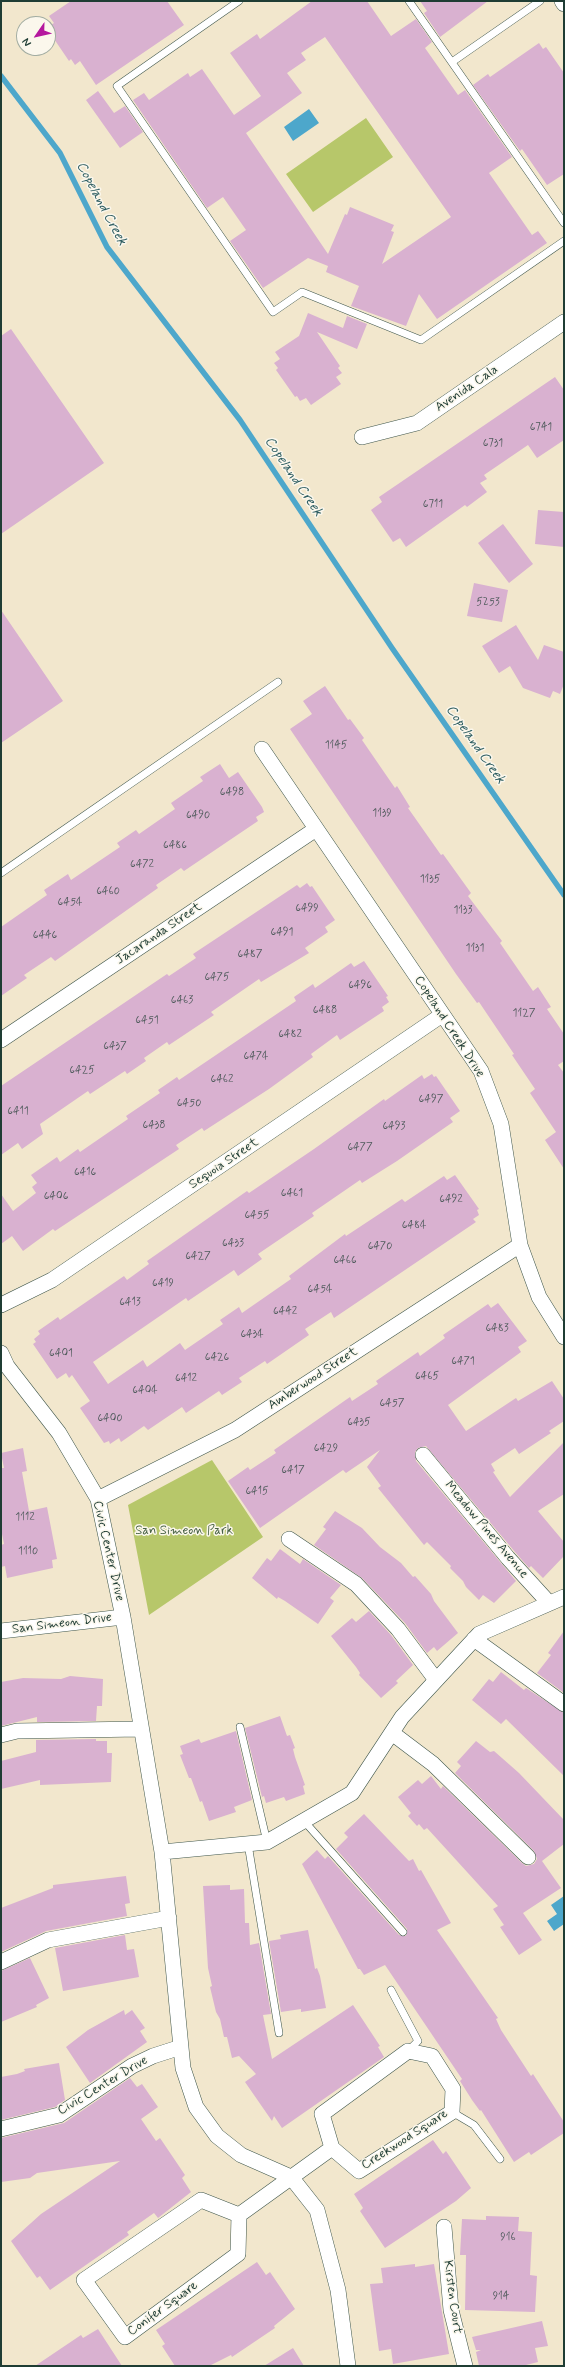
<!DOCTYPE html>
<style>
body{margin:0}
#map{position:relative;width:565px;height:2367px;overflow:hidden;background:#f2e7cd;font-family:Mynerve,sans-serif}
canvas{display:block}
.frame{position:absolute;inset:0;border:2px solid #1f3d34;pointer-events:none}
.north{position:absolute;left:16px;top:16px;width:40px;height:40px;box-sizing:border-box;background:#fbf7ec;border:1px solid #a3ada2;border-radius:50%;rotate:236deg;font-size:11px;font-weight:700;line-height:16px;text-align:center;color:#1f3d34}
.north::after{content:'';display:block;margin:auto;width:14px;height:18px;background:#b5179e;clip-path:polygon(50% 0,100% 100%,50% 72%,0 100%)}
</style>
<div id="map">
<canvas width="565" height="2367"></canvas>
<div class="frame"></div>
<div class="north">N</div>
</div>
<script>
const c = document.querySelector('canvas').getContext('2d');
c.lineJoin = 'round';
function fillPath(path, color) {
  c.fillStyle = color;
  c.fill(path, 'evenodd');
}
function strokePath(path, color, width, dash) {
  c.strokeStyle = color;
  c.lineWidth = width;
  c.lineCap = dash ? 'butt' : 'round';
  c.setLineDash(dash || []);
  c.stroke(path);
}
function drawText(font, color, halo, rows, align = 'center') {
  c.font = font + ' Mynerve,sans-serif';
  c.lineWidth = 3;
  c.setLineDash([]);
  c.textBaseline = 'middle';
  c.strokeStyle = halo;
  c.fillStyle = color;
  for (const [text, x, y, turn = 0] of rows) {
    c.save();
    c.translate(x, y);
    c.rotate((+turn || 0) * Math.PI / 180);
    c.textAlign = isNaN(turn) ? turn : align;
    if (halo) c.strokeText(text, 0, 0);
    c.fillText(text, 0, 0);
    c.restore();
  }
}
const green = new Path2D(`
 M366,118L393,157L313,212L286,174Z
 M212,1460L263,1537L149,1615L128,1505Z`);
const water = new Path2D(`
 M309,109L319,123L293,141L284,127Z
 M564,1896V1924L554,1931L547,1921L557,1914L551,1905Z`);
const stream = new Path2D(`
 M1,76L60,153L107,247L240,420L392,648L564,895`);
const building = new Path2D(`
 M71,1H167L184,25L96,85L80,61L75,65L71,59L69,61L50,33L52,32L48,27L54,23L49,16Z
 M312,1H367L391,36L416,19L432,42L425,48L458,95L465,90L512,157L489,173L532,235L538,231L547,243L437,319L419,294L406,326L351,306L359,286L326,272L328,266L308,258L263,288L230,241L246,230L223,197L207,208L133,100L144,93L149,100L188,73L190,77L202,69L234,115L261,96L230,53L257,34L260,39ZM325,37L451,217L382,264L394,232L391,231L394,225L350,207L347,215L345,214L328,254L246,133L302,93L287,73L306,60L301,53Z
 M420,1H488L440,37L424,13L427,11Z
 M539,43L543,49L546,47L564,73V174L547,185L522,149L520,151L473,85L488,74L490,77Z
 M98,91L114,113L125,106L143,132L120,148L86,100Z
 M308,313L343,328L347,316L367,324L357,349L317,332L340,366L338,368L342,373L336,377L341,384L311,405L306,398L300,401L297,396L295,397L276,370L278,368L274,363L280,359L275,352L299,336Z
 M11,329L104,463L1,534V336Z
 M555,377L564,390V440L537,458L528,445L484,475L487,479L480,483L487,492L467,507L465,505L406,547L400,538L393,542L371,510L382,502L379,497Z
 M538,510L564,512V547L535,544Z
 M503,524L533,564L509,583L478,543Z
 M474,583L508,590L502,622L467,616Z
 M1,610L63,701L1,743Z
 M516,625L538,660L544,645L564,652V684L560,694L553,691L550,698L523,688L510,666L499,673L482,646Z
 M325,686L348,720L350,719L364,738L362,740L395,788L397,786L410,807L408,808L441,855L443,854L471,893L468,896L502,941L500,943L533,991L538,987L551,1007L547,1009L564,1034V1061L558,1065L564,1073V1169L545,1140L556,1132L530,1093L535,1089L512,1055L514,1054L479,1002L477,1003L456,974L290,729L312,714L303,701Z
 M220,764L229,778L238,772L262,807L264,812L256,817L258,821L184,871L181,868L156,885L158,888L55,961L51,957L24,975L27,978L1,996V927L47,895L44,890L68,874L71,880L120,847L117,843L136,830L139,834L175,809L171,803L203,781L200,777Z
 M307,883L310,887L312,886L335,920L325,927L328,932L305,948L309,953L261,982L259,979L211,1012L214,1015L169,1045L167,1042L144,1058L146,1061L127,1074L125,1071L90,1094L88,1091L40,1124L43,1134L22,1149L18,1143L1,1155V1086L167,974L169,976L196,958L193,954L297,885L300,888Z
 M364,961L388,996L386,997L389,1002L382,1007L384,1011L340,1040L337,1035L311,1054L313,1057L269,1089L204,1131L202,1128L176,1145L179,1149L55,1231L53,1229L23,1251L12,1236L1,1244V1194L13,1211L36,1193L32,1187L37,1183L31,1175L57,1157L60,1162L78,1149L80,1152L128,1119L126,1116L160,1093L158,1090L177,1077L179,1080L296,1001L294,997L313,984L315,988L351,963L354,967Z
 M432,1074L434,1077L436,1076L460,1111L450,1118L453,1122L397,1161L362,1183L360,1180L312,1213L314,1216L258,1254L262,1259L238,1276L234,1270L188,1301L186,1298L93,1362L108,1384L143,1360L147,1367L180,1343L185,1350L223,1324L220,1320L239,1307L242,1313L291,1279L289,1276L345,1234L346,1236L402,1199L405,1202L444,1176L447,1180L455,1175L479,1209L477,1210L479,1215L473,1219L476,1222L334,1318L331,1312L305,1329L309,1335L267,1364L265,1361L239,1378L242,1382L222,1395L219,1391L186,1413L182,1407L148,1430L144,1426L121,1442L119,1438L110,1444L109,1441L104,1443L80,1408L90,1401L72,1375L69,1378L66,1373L57,1379L33,1344L36,1342L34,1339L40,1334L38,1331L58,1317L60,1320L124,1276L127,1280L149,1264L147,1261L247,1191L249,1193L314,1149L384,1099L385,1101L422,1075L424,1079Z
 M498,1303L527,1341L518,1347L521,1352L448,1405L466,1431L516,1398L518,1401L552,1381L564,1399V1421L549,1431L551,1433L519,1454L515,1448L491,1464L495,1471L493,1472L510,1497L564,1442V1494L538,1511L564,1542V1556L543,1578L531,1566L529,1568L515,1552L426,1446L418,1448L415,1452L416,1461L516,1581L494,1603L483,1595L479,1600L466,1587L463,1581L450,1568L451,1566L427,1542L424,1545L378,1488L381,1486L367,1467L380,1450L346,1473L343,1470L260,1528L228,1481L248,1467L250,1470L276,1453L274,1450L350,1397L352,1401L378,1384L376,1381L418,1352L420,1356L445,1338L443,1335L488,1304L491,1308Z
 M23,1448L27,1471L22,1472L29,1511L47,1507L57,1559L52,1560L53,1568L7,1578L5,1566L1,1567V1545L4,1544L1,1529V1468H4L1,1453Z
 M335,1511L362,1528L380,1547L401,1563L413,1577L415,1576L431,1594L434,1601L458,1633L437,1651L434,1647L427,1653L405,1623L362,1578L314,1545L326,1529L323,1527Z
 M280,1549L300,1564L303,1559L341,1585L330,1598L334,1601L318,1624L285,1601L278,1597L277,1599L252,1578L267,1558L271,1561Z
 M369,1611L391,1635L413,1665L396,1681L398,1683L381,1698L359,1675L360,1673L356,1667L331,1636L352,1618L356,1622Z
 M564,1631V1693L537,1673L551,1655L548,1653Z
 M501,1672L524,1690L526,1688L564,1713V1776L506,1719L501,1724L472,1700L489,1679L493,1682Z
 M70,1676L103,1679L102,1706H97L96,1721L37,1722V1717L1,1726V1682L23,1678L61,1679Z
 M280,1716L287,1736L290,1735L295,1748L293,1749L295,1757L305,1785L303,1786L305,1794L286,1801L284,1797L266,1803L264,1796L262,1797L245,1728Z
 M236,1731L252,1800L234,1807L236,1812L209,1821L202,1801L200,1802L191,1778H189L180,1755L183,1754L180,1746L199,1739L201,1743Z
 M96,1739V1741H107V1753H112L111,1782L40,1785V1780L1,1789V1761L36,1752V1740Z
 M476,1741L490,1752L494,1751L519,1773L564,1820V1844L542,1861L561,1888L523,1913L542,1940L519,1955L500,1927L504,1925L493,1909L498,1906L427,1828L424,1830L419,1824L417,1826L408,1816L411,1813L398,1797L418,1780L422,1784L431,1776L441,1789L443,1786L522,1863L526,1866L534,1864L537,1859L534,1851L455,1773L461,1766L457,1762Z
 M364,1814L409,1861L413,1859L419,1871L421,1870L451,1923L437,1930L498,2018L496,2019L501,2030L531,2076L533,2074L564,2122V2133L531,2155L529,2152L514,2162L481,2110L480,2111L472,2100L460,2081L462,2079L385,1965L364,1975L360,1969H358L302,1864L317,1850L325,1859L328,1856L399,1935L406,1936L407,1929L336,1849L348,1837L344,1833Z
 M126,1876L130,1903L125,1904L127,1916L46,1931L1,1952V1908L53,1888V1885Z
 M230,1885V1890L244,1889L245,1923H249L250,1945L259,1943L271,2014L263,2015L272,2059L353,2005L380,2046L378,2047L384,2057L282,2128L274,2116L272,2121L245,2082L256,2074L239,2056L232,2058L227,2037H224L220,2019L216,2012L210,1987L212,1986L208,1968L203,1886Z
 M308,1930L315,1969L317,1968L320,1976L326,2008L301,2012V2009L281,2012L269,1941L281,1939L280,1935Z
 M125,1935L127,1950L134,1949L139,1977L63,1991L55,1948Z
 M30,1958L49,1998L36,2005L37,2007L1,2022V1971Z
 M124,2010L125,2015L132,2010L145,2028L140,2031L147,2042L90,2083L66,2047L88,2030Z
 M59,2063L65,2100L55,2107L1,2120V2077L17,2074L25,2071L24,2069Z
 M130,2078L137,2087L142,2084L158,2107L141,2119L156,2141L160,2138L185,2175L182,2178L191,2192L158,2218L154,2213L127,2232L129,2235L50,2290L40,2276L37,2278L11,2241L41,2214L120,2161L37,2173L30,2178L1,2182V2138L64,2123Z
 M433,2140L443,2154L446,2151L471,2188L456,2201L385,2248L360,2211L363,2208L354,2194Z
 M486,2216L519,2217L518,2231L532,2232L530,2275L537,2276L535,2312L465,2310L466,2255H460L462,2219L486,2220Z
 M257,2262L266,2275L270,2272L295,2309L274,2326L275,2328L232,2357L231,2355L209,2366H175L162,2346L165,2344L156,2330Z
 M415,2264V2267L434,2264L449,2354L393,2364L391,2349L379,2351L370,2284L383,2283L381,2268Z
 M542,2321L548,2346L535,2348L538,2362L522,2366H479L476,2352L481,2350H476L472,2337Z
 M98,2329L122,2366H35L81,2335L83,2338Z
 M293,2348L304,2366H264Z`);
const service = new Path2D(`
 M239,1L117,86L273,312L302,292L421,340L564,241
 M409,1L564,223
 M452,62L540,1
 M1,873L278,682
 M240,1727L267,1842
 M304,1821L403,1932
 M248,1844L279,2033
 M391,1990L418,2041L408,2051
 M452,2112L474,2125L500,2159`);
const minor = new Path2D(`
 M562,1L564,4
 M362,437L417,423L564,322
 M262,749L481,1071L501,1124L520,1245L539,1297L564,1337
 M1,1040L316,829
 M1,1305L52,1280L442,1015
 M1,1353L7,1366L59,1433L98,1499L123,1617L162,1852L183,2068L196,2107L217,2136L241,2155L291,2177L317,2210L338,2290L348,2366
 M423,1455L508,1558L549,1603
 M98,1499L235,1430L520,1245
 M289,1539L356,1584L398,1629L436,1680
 M1,1631L123,1617
 M474,1639L564,1704
 M392,1733L433,1764L528,1857
 M1,1735L17,1731L140,1729
 M162,1852L267,1842L352,1793L402,1717L479,1634L564,1597
 M1,1962L48,1940L169,1918
 M1,2129L59,2115L132,2066L153,2056L181,2047
 M239,2215L238,2254L125,2337L84,2280L201,2200L239,2215L332,2148L322,2114L408,2051L432,2056L453,2089L452,2112L359,2171L332,2148
 M444,2227L451,2310L465,2366`);
const numberNames = [
 ["6741",541,428],
 ["6731",493,444],
 ["6711",433,505],
 ["5253",488,603],
 ["1145",336,746],
 ["6498",232,793],
 ["1139",382,814],
 ["6490",198,816],
 ["6486",175,846],
 ["6472",142,865],
 ["1135",430,880],
 ["6460",108,892],
 ["6454",70,903],
 ["6499",307,909],
 ["1133",463,911],
 ["6491",282,933],
 ["6446",45,936],
 ["1131",475,949],
 ["6487",250,955],
 ["6475",217,978],
 ["6496",360,986],
 ["6463",182,1001],
 ["6488",325,1011],
 ["1127",524,1014],
 ["6451",147,1021],
 ["6482",290,1035],
 ["6437",115,1047],
 ["6474",256,1057],
 ["6425",82,1071],
 ["6462",222,1080],
 ["6497",431,1100],
 ["6450",189,1104],
 ["6411",18,1112],
 ["6438",154,1126],
 ["6493",394,1127],
 ["6477",360,1148],
 ["6416",85,1173],
 ["6461",292,1194],
 ["6406",56,1197],
 ["6492",451,1200],
 ["6455",257,1216],
 ["6484",414,1226],
 ["6433",233,1244],
 ["6470",380,1247],
 ["6427",198,1257],
 ["6466",345,1261],
 ["6419",163,1284],
 ["6454",320,1290],
 ["6413",130,1303],
 ["6442",285,1312],
 ["6483",497,1329],
 ["6434",252,1335],
 ["6401",61,1354],
 ["6426",217,1358],
 ["6471",463,1362],
 ["6465",427,1377],
 ["6412",186,1379],
 ["6404",145,1391],
 ["6457",392,1404],
 ["6400",110,1419],
 ["6435",359,1423],
 ["6429",326,1449],
 ["6417",293,1471],
 ["6415",257,1492],
 ["1112",25,1518],
 ["1110",28,1552],
 ["916",508,2238],
 ["914",501,2297]
];
const streetNames = [
 ["Avenida Cala",467,389,-34],
 ["Jacaranda Street",159,934,-34],
 ["Copeland Creek Drive",449,1027,57],
 ["Sequoia Street",224,1164,-34],
 ["Amberwood Street",313,1379,-33],
 ["Meadow Pines Avenue",486,1530,50],
 ["Civic Center Drive",108,1551,77],
 ["San Simeon Drive",62,1624,-7],
 ["Civic Center Drive",103,2086,-31],
 ["Creekwood Square",405,2140,-33],
 ["Kirsten Court",452,2297,82],
 ["Conifer Square",163,2309,-36]
];
const parkNames = [
 ["San Simeon Park",184,1531]
];
const waterNames = [
 ["Copeland Creek",101,204,62],
 ["Copeland Creek",293,477,56],
 ["Copeland Creek",475,745,55]
];
fillPath(green, '#b7c76a');
fillPath(water, '#4da7cb');
strokePath(stream, '#4da7cb', 5.5);
fillPath(building, '#d9b1d0');
strokePath(service, '#3f564b', 8);
strokePath(minor, '#3f564b', 16);
strokePath(service, '#fff', 7);
strokePath(minor, '#fff', 15);
drawText('11px', '#4e5a5b', null, numberNames);
drawText('13px', '#1f3d34', '#fbf7ec', streetNames);
drawText('13px', '#456042', '#fbf7ec', parkNames);
drawText('italic 14px', '#2d5d61', '#fbf7ec', waterNames);
</script>
